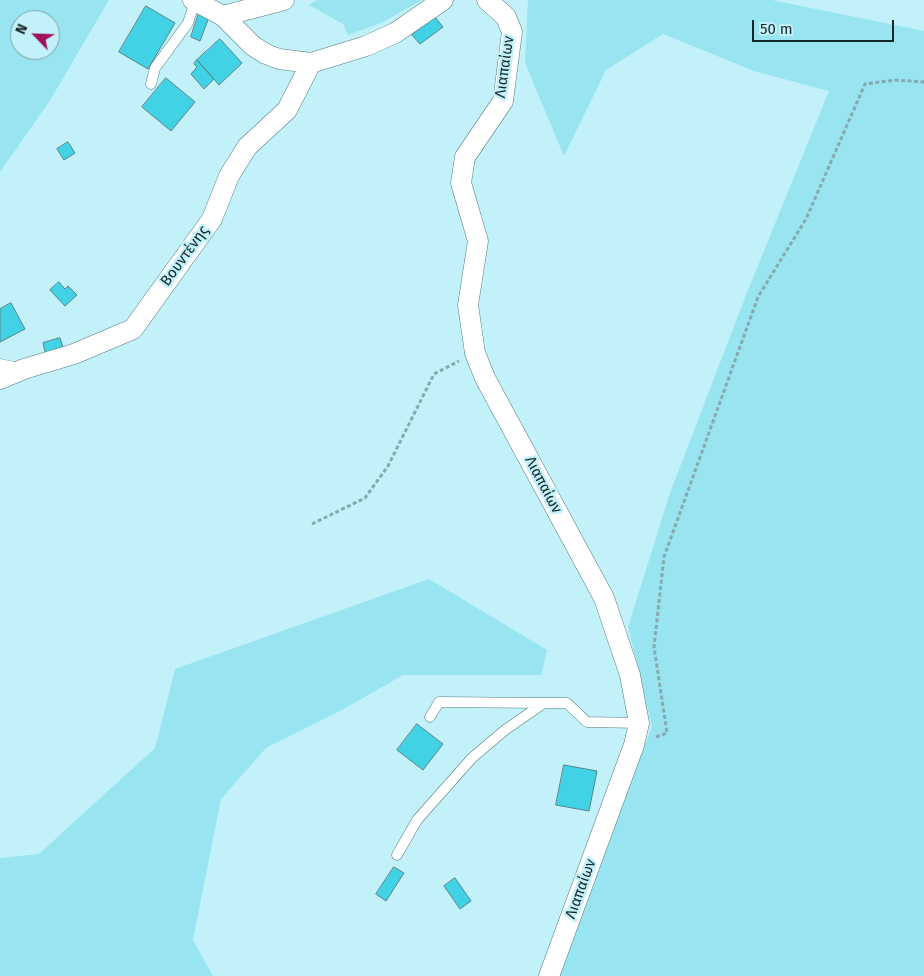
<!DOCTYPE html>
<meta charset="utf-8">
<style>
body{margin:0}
#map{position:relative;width:924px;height:976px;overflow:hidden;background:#c3f1f9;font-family:"Fira Sans",sans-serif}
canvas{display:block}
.north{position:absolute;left:10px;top:10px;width:50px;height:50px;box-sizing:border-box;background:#c3f1f9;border:1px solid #7da0a6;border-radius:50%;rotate:294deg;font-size:14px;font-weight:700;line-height:20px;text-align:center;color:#152629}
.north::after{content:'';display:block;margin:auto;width:18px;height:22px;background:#a01159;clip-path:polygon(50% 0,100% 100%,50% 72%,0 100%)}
.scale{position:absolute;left:752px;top:20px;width:142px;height:22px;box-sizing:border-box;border:2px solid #152629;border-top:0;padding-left:6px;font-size:15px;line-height:18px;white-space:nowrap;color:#152629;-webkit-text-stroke:4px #c3f1f9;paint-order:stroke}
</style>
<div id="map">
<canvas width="924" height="976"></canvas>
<div class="north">N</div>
<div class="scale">50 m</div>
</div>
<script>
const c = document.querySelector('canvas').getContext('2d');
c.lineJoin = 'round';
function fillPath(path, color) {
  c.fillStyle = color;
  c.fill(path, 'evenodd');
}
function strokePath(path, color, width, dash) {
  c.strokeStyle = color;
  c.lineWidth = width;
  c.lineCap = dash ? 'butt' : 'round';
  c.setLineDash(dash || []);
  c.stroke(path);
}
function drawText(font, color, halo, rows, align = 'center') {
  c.font = font + ' "Fira Sans",sans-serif';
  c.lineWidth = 5;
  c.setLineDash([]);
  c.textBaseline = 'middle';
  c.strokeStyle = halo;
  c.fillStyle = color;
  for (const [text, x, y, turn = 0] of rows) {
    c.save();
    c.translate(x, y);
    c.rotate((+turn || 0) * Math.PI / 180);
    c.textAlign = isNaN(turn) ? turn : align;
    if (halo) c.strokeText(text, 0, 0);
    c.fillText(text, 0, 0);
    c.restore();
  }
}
const green = new Path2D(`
 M0,0H109L49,102L0,172ZM20,20H50V50H20Z
 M317,0H422L383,22L348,35L343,24L309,5Z
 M528,0H772L924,31V976H559L652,726L628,627L670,493L746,295L829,91L754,71L663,34L606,70L564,156L525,63Z
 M429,579L547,650L541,675H403L340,711L266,748L221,799L193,940L213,976H0V858L39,854L155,748L175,669Z`);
const building = new Path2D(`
 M146,6L175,23L148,69L119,52Z
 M199,13L209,17L200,41L191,37Z
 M435,17L443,27L420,44L412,35Z
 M220,39L242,63L219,85L197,60Z
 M197,60L214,79L204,89L191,74L197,67L194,64Z
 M166,78L195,102L171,131L142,107Z
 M68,142L75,153L64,160L57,149Z
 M59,282L65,289L68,286L77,295L65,306L50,290Z
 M11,303L25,329L0,342V309Z
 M60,338L64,350L46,356L43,343Z
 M417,724L443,744L423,770L397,750Z
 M564,765L597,771L589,811L556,805Z
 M394,867L404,873L386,901L376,894Z
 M455,878L471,901L460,909L444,886Z`);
const path = new Path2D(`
 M312,524L365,498L388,466L434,374L459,361
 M656,737L667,733L654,647L664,557L758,297L806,219L865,84L895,80L924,82`);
const lane = new Path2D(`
 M151,84L155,68L188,23L195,1
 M0,364L18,368
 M430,717L439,702L544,703
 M397,855L417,820L472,758L505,730L544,703H567L587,722L639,723`);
const street = new Path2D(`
 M193,0L223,16L253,46L266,54L279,59L311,63L366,46L395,33L443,0
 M487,0L506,17L512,32L503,101L465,157L461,183L478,241L468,305L475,353L485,378L604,598L630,675L639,723L634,745L549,976
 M223,16L284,0
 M0,379L24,369L74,354L133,329L212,219L229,176L247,147L287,110L311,63`);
const streetNames = [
 ["Λιαπαίων",505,67,-82],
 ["Βουντένης",185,256,-54],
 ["Λιαπαίων",543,485,62],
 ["Λιαπαίων",581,889,-70]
];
fillPath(green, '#98e4f0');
fillPath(building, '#42d2e6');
strokePath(building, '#588389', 1);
strokePath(lane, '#517b82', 11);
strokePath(street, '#517b82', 21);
strokePath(path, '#85a9af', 3, [4, 2.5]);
strokePath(lane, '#fff', 10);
strokePath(street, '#fff', 20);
drawText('15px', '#152629', '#c3f1f9', streetNames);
</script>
